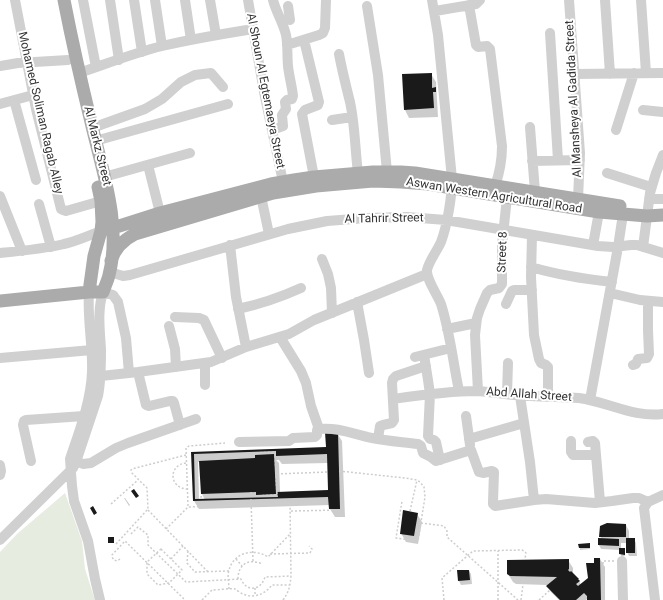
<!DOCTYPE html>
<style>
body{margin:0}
canvas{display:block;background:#fff}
</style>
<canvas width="663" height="600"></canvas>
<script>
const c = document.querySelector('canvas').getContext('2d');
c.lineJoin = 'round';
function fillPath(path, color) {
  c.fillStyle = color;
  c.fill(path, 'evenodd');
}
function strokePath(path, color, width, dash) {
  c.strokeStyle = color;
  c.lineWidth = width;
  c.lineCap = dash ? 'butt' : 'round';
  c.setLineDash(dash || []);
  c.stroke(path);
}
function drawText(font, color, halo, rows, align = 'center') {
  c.font = font + ' Roboto,sans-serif';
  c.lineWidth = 4;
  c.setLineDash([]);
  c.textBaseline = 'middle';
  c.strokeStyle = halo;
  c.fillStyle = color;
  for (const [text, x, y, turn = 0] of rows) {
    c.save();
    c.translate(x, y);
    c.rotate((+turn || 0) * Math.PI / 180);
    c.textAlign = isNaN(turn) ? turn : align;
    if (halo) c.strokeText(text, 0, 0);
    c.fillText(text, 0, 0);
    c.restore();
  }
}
const green = new Path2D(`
 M65,493L82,541L85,569L95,600H0V552L17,534Z`);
const shadow = new Path2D(`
 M431,74L436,82L438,117L409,118L405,110Z
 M337,433L342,441L345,517H335L330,509V505L199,509L194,501L192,453L327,448ZM276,460H279L282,464L328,463L329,491L280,492L279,463ZM198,462H200L202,494L205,500H199Z
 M124,498H125L130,505L129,506Z
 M417,514L422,522L418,544L406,542L401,533Z
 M626,525L629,531V539H634L636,543L637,556H629L627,552V543H621V549H624L625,556H621L620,550L601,549L599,545V539H602L600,536Z
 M589,544L590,549L580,550V548L579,545Z
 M600,559L605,567V600H588V598L586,600H559L551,592L547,585L516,584L513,582L508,574L568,560L573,568V574L578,579L581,585L589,578L595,563Z
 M469,571L471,574L472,584L461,585L459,581Z`);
const building = new Path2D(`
 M432,73V88L436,87V92H433L434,108L404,110L402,74Z
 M325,432H338L340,509H329L328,497L193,501L191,452L326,447ZM276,451V456L327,454L328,490L277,492L278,497L195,499L194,454Z
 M274,454L276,494L256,495V492L201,494L199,461L255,458V455Z
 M134,489L139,496L136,498L131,491Z
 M93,506L97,513L94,515L90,508Z
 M403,510L418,513L414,536L400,534Z
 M607,523L626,524V537H599L600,526Z
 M108,537H114V543H108Z
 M598,538L619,539V546L598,545Z
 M626,538H635V553H626Z
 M590,543V548H579L578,544Z
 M619,548H625V555L619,554Z
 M594,558H600L601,600H587V596L584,593L576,600H560L546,586L557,577L510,576L507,574V560L569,559V569L568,570L570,572L571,571L579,579H578L580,581L576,584L578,586L588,578L586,563H594Z
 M457,570H469L470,580L458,581Z`);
const path = new Path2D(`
 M275,452L277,495L254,496V494L198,497L197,458L253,455V453Z
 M186,463C168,465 169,488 187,489
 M339,471L405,478L417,480L420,482L424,487L425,497L418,541L396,538L402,501
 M277,474L327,472
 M251,492V497
 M251,499L253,561
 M111,504L138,480
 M188,506L186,448L189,446L225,443
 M148,510L208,572
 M291,511L342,510L340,438
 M410,511L417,480
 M421,523L444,526L447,531V537L518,600
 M166,529L188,507L322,502
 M131,534L138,527L148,535V545L186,582L241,579C246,592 261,591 265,577L291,576
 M116,544L148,509L147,488L132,473L131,470L132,469L186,455
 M161,549L182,570L169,583L158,585L147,574V562Z
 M188,551L187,563L195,572L229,571
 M270,554L310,553L312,549L309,546
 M120,559L117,561L114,560L112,557V555L125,541L185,600
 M171,559L183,546
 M236,559L242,566
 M238,579C238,564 249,558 262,564
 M255,588V596
 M229,589C229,583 227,576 229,570C234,552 254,548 268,557L291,533
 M202,600L212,590C217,590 231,588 235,589C237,590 240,593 243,594C254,599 265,594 272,585H290
 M283,600C289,592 290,586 291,576L290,503
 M444,600L442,578L473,551L522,550L524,551L526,553L525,559
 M498,600V551
 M521,600L524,576
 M539,600L550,590
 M603,600V561H614`);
const minor = new Path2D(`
 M15,0L36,109L61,209L63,210L66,211L101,201
 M83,0L96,67
 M110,0L119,60
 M134,0L142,52
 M155,0L162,46
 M185,0L191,40
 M210,0L216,35
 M248,0L264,92L283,182
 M432,0L438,35L452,179C452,197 447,226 441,242C437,251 429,261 427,270C426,279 437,294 441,304C450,332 453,362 459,391
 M569,0L580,153L578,199
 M605,0L610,74
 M641,0L646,73
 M469,5L476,45L478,47L487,46L490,49L502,146C502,160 500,172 495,186
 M288,6L290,20
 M367,6L378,75L387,172
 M435,11L476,4L480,0
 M550,33L558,160
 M304,40L319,102L318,105L305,110L302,114L314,177
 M287,45L319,35L323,33L325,28L326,0
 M339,54C342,70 346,86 350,102C355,125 355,149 358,173
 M0,66L18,63L68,60
 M79,73C106,64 134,53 162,46C192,39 222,34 253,29
 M575,74L663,73
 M14,100L36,180
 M0,104L33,95
 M643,110L663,112
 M332,120L352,117
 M530,127L535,192
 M92,128L145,109L162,99L181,82L195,75L211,73L223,87
 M272,130L283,126L282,115L286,109L285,102L287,100L292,99L293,96C292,86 289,76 288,66C287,55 288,45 286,35C283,22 276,12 273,0
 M616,130L634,73
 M95,141L228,104
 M532,161L580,160
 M148,165L160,213
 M607,173L651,187
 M104,177L190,153
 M0,196L22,251
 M261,196L269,234
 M649,199H663
 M39,204L51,247
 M532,235L531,277L534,335L539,359L541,363L546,365L548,367V397
 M230,245L236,297L246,347
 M593,245L599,212
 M643,247L650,193L656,173L663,155
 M0,253C21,251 43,249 64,244C78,241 91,234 105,230
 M322,259L328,274L331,288L332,313
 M531,267C558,275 584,279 612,282
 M110,272L123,276L130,275L288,229L327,221L367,218L407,217L446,220L598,246L613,247L631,245H637L663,253
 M89,292C87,319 93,345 92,372C91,401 79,432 70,459L72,486L74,501L88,541L95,579L100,600
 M610,293L640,300L663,302
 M357,302L364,340L369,373
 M506,304L512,291L514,290H532
 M238,309C261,304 281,297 301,288
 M175,317L199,318L204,320L222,358
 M169,326L175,349L176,367
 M447,329L476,323
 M280,337L301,371L306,383L311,406L319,429
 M424,355L428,380L430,394L428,436L430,439L434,440L436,442L440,460
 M415,357L451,348
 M0,358L92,350
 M633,365L636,364L638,359L647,358L649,354L648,330V301
 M138,372L146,405L149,406L170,401H173L174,403L180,425
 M101,376L138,372L211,362L246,347L289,334L314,320L427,274
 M205,385V364
 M478,391L475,335L477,318L480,309L487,293L490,290L499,288L502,284V245L507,197
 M507,394L508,363
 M520,396L530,462L534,500
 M393,399C421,395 448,391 476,391C494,392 512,396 530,396C547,397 563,397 579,398C608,402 634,418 663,414
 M590,400L618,247L623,214
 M466,416L470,445
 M378,439L380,426L383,425L392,423L394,420L392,383L393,379L396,376L426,366
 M469,439L524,423
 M571,441V452L573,455H596
 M239,442L289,441L293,438L315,437L317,435V430L319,429C338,427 353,434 372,438C387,441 403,442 418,444L421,446L423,453L431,457L436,461L471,450L479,472L483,473L492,471L494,472L493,502V504L495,506L534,500L546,499L595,503L612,501L633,498H639L648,502
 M588,442L593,441L595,443L600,502
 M71,459L83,464L91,463L116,448L128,443L196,419
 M31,461L23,425L24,421L26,420L84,416
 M0,465L1,471L0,475
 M0,540L73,468L76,462L98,396C101,381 101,366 101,350C100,330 97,311 103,292L113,295L118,302L126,338L129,373
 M622,561L623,600
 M655,600L644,508L648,502L663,495`);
const major = new Path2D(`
 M113,228L160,213L271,184L294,180L314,177L373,172H401L415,173L620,206
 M111,261C115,248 123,240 135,234L273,193L316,186L373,181L401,182L428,184L599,212L647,216L663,215
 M89,292L94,256L101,231L102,222L101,201L98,187
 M0,301L89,292H103C105,286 108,280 109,275C122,225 102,170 91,122C81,81 72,41 64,0`);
const streetNames = [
 ["Al Shoun Al Egtemaeya Street",265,91,79],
 ["Al Mansheya Al Gadida Street",574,99,-93],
 ["Mohamed Soliman Ragab Alley",40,113,77],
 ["Al Markz Street",97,146,76],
 ["Aswan Western Agricultural Road",494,196,9],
 ["Al Tahrir Street",384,219,-1],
 ["Street 8",503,252,-88],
 ["Abd Allah Street",529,395,4]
];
fillPath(green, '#e6ecdf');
fillPath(shadow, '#0003');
fillPath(building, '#1a1a1a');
strokePath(path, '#cdcdcd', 1.5, [2, 2]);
strokePath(minor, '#d0d0d0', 10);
strokePath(major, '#ababab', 13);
drawText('12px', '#333', '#fff', streetNames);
</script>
